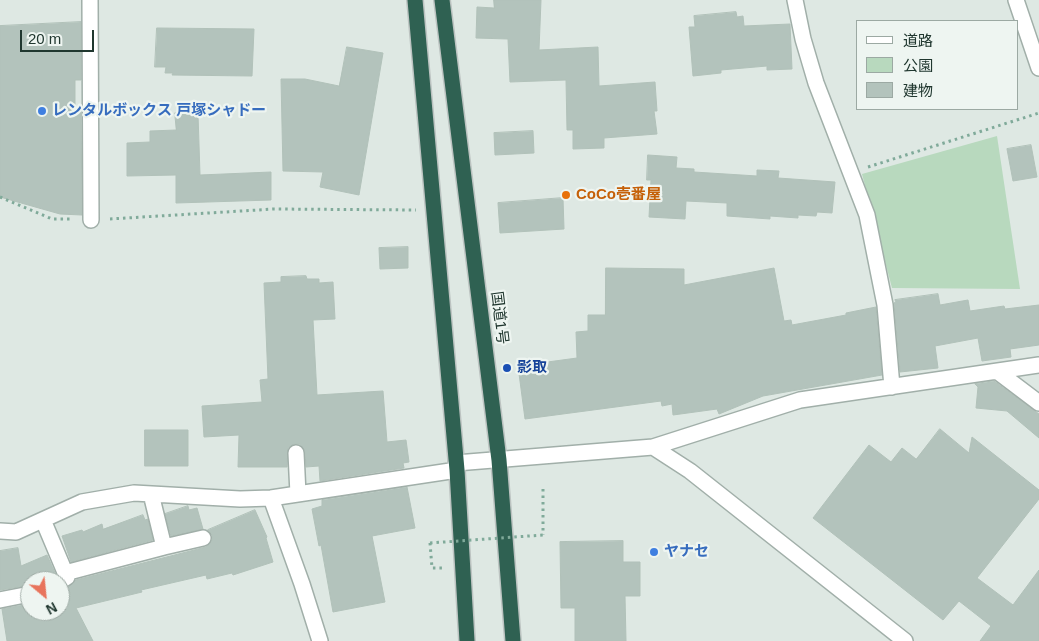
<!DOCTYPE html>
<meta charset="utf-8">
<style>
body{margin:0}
#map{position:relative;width:1039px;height:641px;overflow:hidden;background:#dee8e3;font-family:Arial,"Noto Sans JP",sans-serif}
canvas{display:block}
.legend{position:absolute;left:856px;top:20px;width:162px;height:90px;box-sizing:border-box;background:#eef5f1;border:1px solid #9ca9a3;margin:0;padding:6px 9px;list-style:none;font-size:15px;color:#20372f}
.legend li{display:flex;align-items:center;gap:10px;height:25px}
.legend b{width:25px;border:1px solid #9ca9a3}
.north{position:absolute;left:20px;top:571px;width:50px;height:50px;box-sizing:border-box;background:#eef5f1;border:1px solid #9ca9a3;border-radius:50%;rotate:152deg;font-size:14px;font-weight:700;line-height:20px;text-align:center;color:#20372f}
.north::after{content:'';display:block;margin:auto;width:18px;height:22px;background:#e8745c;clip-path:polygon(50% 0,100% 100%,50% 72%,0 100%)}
.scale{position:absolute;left:20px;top:30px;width:74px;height:22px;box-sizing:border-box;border:2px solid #20372f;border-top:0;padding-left:6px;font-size:15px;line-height:18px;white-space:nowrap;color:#20372f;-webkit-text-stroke:4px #eef5f1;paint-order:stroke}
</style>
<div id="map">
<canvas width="1039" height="641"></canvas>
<ul class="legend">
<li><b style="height:6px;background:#fff"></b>道路</li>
<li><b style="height:14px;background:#b8d9be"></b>公園</li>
<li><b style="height:14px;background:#b3c3bc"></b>建物</li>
</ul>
<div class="north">N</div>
<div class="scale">20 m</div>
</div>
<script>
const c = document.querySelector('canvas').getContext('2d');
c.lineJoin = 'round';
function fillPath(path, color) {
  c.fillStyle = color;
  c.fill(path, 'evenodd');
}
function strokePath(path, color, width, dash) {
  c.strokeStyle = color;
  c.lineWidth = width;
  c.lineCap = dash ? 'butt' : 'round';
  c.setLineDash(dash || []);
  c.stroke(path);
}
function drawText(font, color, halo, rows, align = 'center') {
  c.font = font + ' Arial,"Noto Sans JP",sans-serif';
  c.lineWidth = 4.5;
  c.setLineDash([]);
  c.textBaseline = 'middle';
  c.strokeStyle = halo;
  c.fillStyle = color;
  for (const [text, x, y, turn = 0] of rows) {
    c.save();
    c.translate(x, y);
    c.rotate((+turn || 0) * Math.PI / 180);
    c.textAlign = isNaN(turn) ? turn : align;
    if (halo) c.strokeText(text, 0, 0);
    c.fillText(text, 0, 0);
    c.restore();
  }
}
const green = new Path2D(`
 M997,136L1020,289L892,288L862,174Z`);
const building = new Path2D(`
 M494,0H541L539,50L598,47L599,86L655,82L657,111H654L657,134L604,138V148L573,149V130H567L566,80L510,82L508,39L476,38L477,7L494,8Z
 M736,12L737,17L743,16L744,26L790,24L792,69L767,70V66L721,70V73L693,76L689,27H695L694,16Z
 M81,22V80H75V112H81L82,215L60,214L0,197V26Z
 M157,28L254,29L252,76L172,75L173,73H165L166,67H155Z
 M347,47L383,53L359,195L320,187L323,172L283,171L281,79H305L339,86Z
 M175,113L198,114L200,175L271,172V200L176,203V175L127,176V143L150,142V131L176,130Z
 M533,131L534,153L495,155L494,133Z
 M1031,145L1037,177L1013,181L1007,149Z
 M648,155L677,157L676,168L694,169V172L757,176V170L779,171L778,178L835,182L832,213L817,212L816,216L798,215V218L770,216V219L727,216V203L686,201L685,219L649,217L651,180H647Z
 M563,198L564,229L500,233L498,203Z
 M408,247V268L380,269L379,248Z
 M606,268L684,269V285L774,268L784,321L791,320L792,325L846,315V313L876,307L882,375L763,396L719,414L717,409L673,415L672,404L662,406L661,401L525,419L518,366L577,358L576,332L588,331V315H605Z
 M306,276L307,279H319V283L333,282L335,319L313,320L317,395L383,391L387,442L406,440L409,462L403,463L404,468L320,481L319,466L306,467L305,452L300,444H295L288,448L287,467H238L239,435L204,437L202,406L262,402L260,380L268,379L264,283L281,282V277Z
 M938,294L940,305L968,300L970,311L1004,306L1005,309L1039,305V345L1010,349L1011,357L982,361L978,338L935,346L938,368L900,372L894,303L896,302L895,300Z
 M994,381L1039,414V438L1007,411L976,408L978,387L975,384Z
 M940,429L969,453L972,437L1039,490V499L977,578L1013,605L1039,570V641H980L991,626L959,601L943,620L813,518L869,445L891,462L902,448L916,459Z
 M145,430H188V466H145Z
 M407,487L415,528L372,536L385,602L333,612L321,545L319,546L312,509L322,506V500Z
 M188,506L189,510L197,508L203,529L171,536L165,514Z
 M255,510L267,537L266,538L273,562L233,575L232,573L207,579L206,575L141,590L142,592L76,608L93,641H7L2,609L30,604V611H60V587H69L76,580L206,547L212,540V535L208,530Z
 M143,515L145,520L148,519L153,540L71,562L62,536L82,530L83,532L102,524L103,529Z
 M623,541V562H640V596H625L626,641H575V608H561L560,542Z
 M18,548L21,566L47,555L56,575L55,581H30V585L0,590V551Z`);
const path = new Path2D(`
 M868,167L1039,113
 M0,197L52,219H71
 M110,219L274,209L416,210
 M543,489V535
 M430,543L432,568H442V567`);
const minor = new Path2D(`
 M90,0L91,220
 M795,0L803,39L816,83L867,215L885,305L892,387
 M1016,0L1039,68
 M998,372L1039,403
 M653,447L690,471L905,641
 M296,453L298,494
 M456,463L653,447L800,400L1039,365
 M151,494L164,547
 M271,498L302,584L320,641
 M43,520L67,577L64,579
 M0,531L16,532L82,502L134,493L240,499L271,498L457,470
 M65,573L164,547L203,538
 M0,600L30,594`);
const highway = new Path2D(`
 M415,0L457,470L467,641
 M442,0L499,460L513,641`);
const pathBridge = new Path2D(`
 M430,543L543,535`);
const markers = [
 [42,111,5,"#3f7fe0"],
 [566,195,5,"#e8710a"],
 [507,368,5,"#1a4fb4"],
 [654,552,5,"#3f7fe0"]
];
const shopNames = [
 ["レンタルボックス 戸塚シャドー",52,111],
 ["ヤナセ",664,552]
];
const foodNames = [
 ["CoCo壱番屋",576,195]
];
const streetNames = [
 ["国道1号",499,318,83]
];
const transitNames = [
 ["影取",517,368]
];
fillPath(green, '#b8d9be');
fillPath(building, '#b3c3bc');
strokePath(building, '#b1c1b9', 1);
strokePath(minor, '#a1afa9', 18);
strokePath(highway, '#bcc3c1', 18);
strokePath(path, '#80aa9a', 3, [2.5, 4]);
strokePath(minor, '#fff', 15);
strokePath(highway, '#2f6152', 15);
strokePath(pathBridge, '#80aa9a', 3, [2.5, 4]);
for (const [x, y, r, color] of markers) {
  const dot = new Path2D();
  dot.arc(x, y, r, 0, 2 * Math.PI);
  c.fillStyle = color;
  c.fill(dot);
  strokePath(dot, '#eef5f1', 2);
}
drawText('bold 15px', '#366cbe', '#eef5f1', shopNames, 'left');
drawText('bold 15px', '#c56008', '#eef5f1', foodNames, 'left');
drawText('15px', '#20372f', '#eef5f1', streetNames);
drawText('bold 15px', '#164399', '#eef5f1', transitNames, 'left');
</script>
